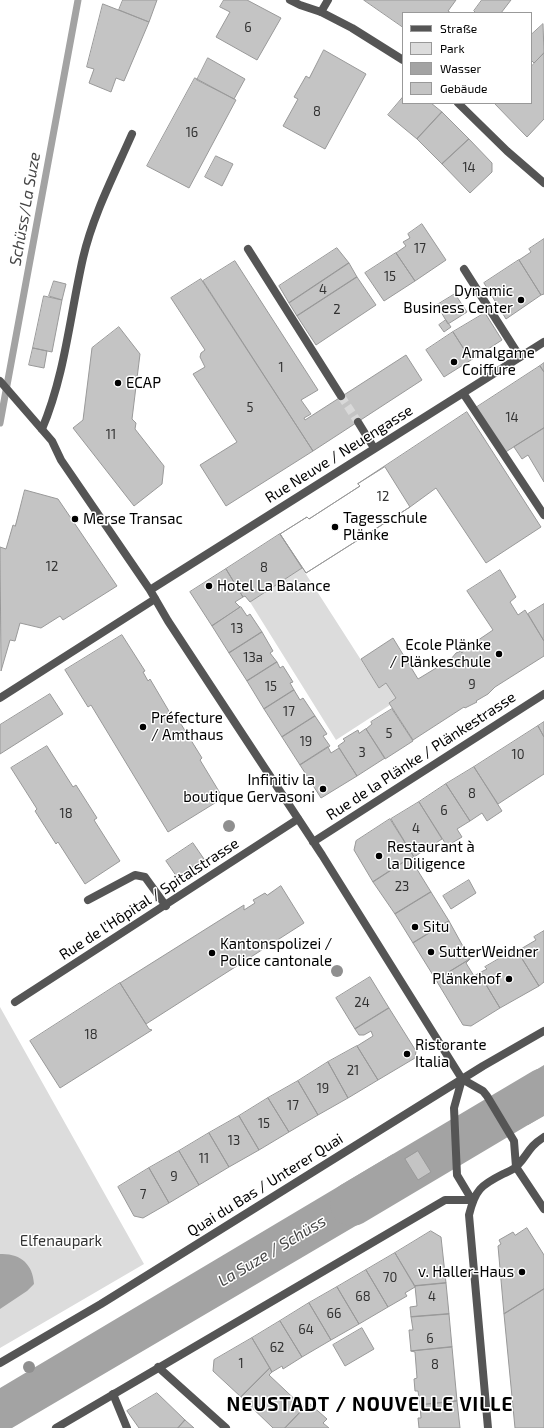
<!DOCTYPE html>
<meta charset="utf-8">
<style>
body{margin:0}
#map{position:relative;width:544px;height:1428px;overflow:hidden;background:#fff;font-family:"Exo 2",sans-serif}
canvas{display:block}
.legend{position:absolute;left:402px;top:12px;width:130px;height:92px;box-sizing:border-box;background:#fff;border:1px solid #999;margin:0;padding:5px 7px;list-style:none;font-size:12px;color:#000}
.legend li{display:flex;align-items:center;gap:8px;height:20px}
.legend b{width:20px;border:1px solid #999}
</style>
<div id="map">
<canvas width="544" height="1428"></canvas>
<ul class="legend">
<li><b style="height:5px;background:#555"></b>Straße</li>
<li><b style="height:11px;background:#dcdcdc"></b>Park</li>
<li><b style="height:11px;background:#a3a3a3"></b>Wasser</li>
<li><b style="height:11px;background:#c4c4c4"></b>Gebäude</li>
</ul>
</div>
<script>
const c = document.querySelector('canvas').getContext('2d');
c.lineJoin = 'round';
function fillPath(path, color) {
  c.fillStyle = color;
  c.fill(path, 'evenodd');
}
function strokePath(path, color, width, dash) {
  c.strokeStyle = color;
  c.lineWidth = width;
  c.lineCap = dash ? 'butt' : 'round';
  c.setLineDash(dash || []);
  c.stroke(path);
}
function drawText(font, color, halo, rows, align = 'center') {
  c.font = font + ' "Exo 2",sans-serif';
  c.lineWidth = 3;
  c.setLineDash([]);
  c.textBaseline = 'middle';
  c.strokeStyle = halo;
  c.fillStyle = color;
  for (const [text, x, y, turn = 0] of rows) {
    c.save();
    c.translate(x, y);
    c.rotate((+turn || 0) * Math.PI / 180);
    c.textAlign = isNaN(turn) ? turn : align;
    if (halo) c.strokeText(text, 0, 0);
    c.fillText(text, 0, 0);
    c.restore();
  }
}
const green = new Path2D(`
 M302,568L379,688L386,683L396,698L389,703L390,705L336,740L250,602Z
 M0,1007L144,1264L0,1348Z`);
const water = new Path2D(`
 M544,1065V1116L528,1125L505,1089Z
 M393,1154L415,1191L12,1428H0V1388Z
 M0,1254C20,1253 33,1264 34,1284L27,1291L0,1309Z`);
const pier = new Path2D(`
 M503,1087L505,1089L529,1127L526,1126L515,1108L503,1090Z
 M392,1153H395L417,1190L416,1192Z`);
const stream = new Path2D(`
 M0,423L78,0`);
const river = new Path2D(`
 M352,1204L544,1090`);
const building = new Path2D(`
 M123,0H157L149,22L119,10Z
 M224,0H247L281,18L257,60L216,37L230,12L220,7Z
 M364,0H456L448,11L451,13H403V27Z
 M482,0H511L501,13H476L474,11Z
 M103,4L149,22L124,81L116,78L111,92L89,83L94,69L87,67Z
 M543,24L544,53L534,63L531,60V35Z
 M324,50L366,74L325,149L283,126L298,99L294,97L306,76L309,78Z
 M544,53V119L527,137L494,103H531V67Z
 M208,58L245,79L234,99L197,80Z
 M195,78L236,100L189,188L147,166Z
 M403,97V103H431L442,112L417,139L388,115Z
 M442,112L469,139L442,164L417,139Z
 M469,139L492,163V172L470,193L442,164Z
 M216,156L233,164L222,186L205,177Z
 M422,224L446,260L415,281L396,253L406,246L403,242L410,238L408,234Z
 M544,239V294L541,295L519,260L531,252L529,249Z
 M337,248L349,263L289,303L279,286Z
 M396,253L415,281L384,301L365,273Z
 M519,260L541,295L506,319L484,283Z
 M235,261L318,390L301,400L311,414L304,418L305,420L406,355L422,380L313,451L203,281Z
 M349,263L357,277L297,316L289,303Z
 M357,277L376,305L316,345L297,316Z
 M201,279L313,451L226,506L200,465L237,442L193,374L205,367L200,357L201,353L205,350L171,298Z
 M54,281L66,284L62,300L49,296Z
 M455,294L467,312L448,324L437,305Z
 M44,296L62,300L52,352L33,348Z
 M485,313L502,340L471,360L453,332Z
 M446,320L451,327L444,332L439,325Z
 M119,327L140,354L132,419L136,423L135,429L164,466L162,484L134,506L73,428L83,420L92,348Z
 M453,332L471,360L444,377L426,350Z
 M33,348L47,351L44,368L29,365Z
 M544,363V372L540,366Z
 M540,366L544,372V428L504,453L474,409Z
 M467,412L541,527L486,563L436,488L410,507L306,573L280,534L307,517L309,519L360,486L358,484Z
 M544,428V482L528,455L522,459L514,447Z
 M385,467L410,507L306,573L280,534L307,517L309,519L360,486L358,484Z
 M25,490L58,499L117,586L63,620L60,616L41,628L20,623L15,641L10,640L1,671L0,547L6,549L13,525L15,526Z
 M280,534L302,568L250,602L245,596L243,597L226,569Z
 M226,569L243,597L235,602L240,607L212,626L190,592Z
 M500,570L516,597L510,602L518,615L525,610L544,641V656L495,687L488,694L476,701L477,702L465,708L464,707L413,740L389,703L396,698L386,683L379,688L361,659L393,638L418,679L451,659L456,653L461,651L462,653V651L493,630L467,591Z
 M544,604V641L528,614Z
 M241,607L247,616L250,614L262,632L229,653L212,626Z
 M262,632L273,651L270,653L277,662L247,681L229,653Z
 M122,635L145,671L143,672L148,681L150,679L173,718L176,716L202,758L200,760L223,798L168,832L91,705L88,707L65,670Z
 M277,662L280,668L283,666L293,682L290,683L294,690L264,709L247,681Z
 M294,690L300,700L303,698L315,716L282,737L264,709Z
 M50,694L63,714L0,754V725Z
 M392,709L413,741L385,759L366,729L372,724L371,722Z
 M315,716L327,734L323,736L330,746L300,765L282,737Z
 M544,722V737L538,726Z
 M538,726L544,737V774L498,804L474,767Z
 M366,729L385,758L357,776L338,746L345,741L343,739L358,730L359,733Z
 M47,746L73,787L76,785L97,818L94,820L120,861L85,884L58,842L56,844L35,811L37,809L11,768Z
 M328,747L331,753L339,748L357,776L321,798L300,765Z
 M474,767L502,811L487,821L482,813L470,821L446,784Z
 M446,784L470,821L457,829L462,837L447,846L419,802Z
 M419,802L442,839L414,857L391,819Z
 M390,819L414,857L410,858L373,882L354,850L356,841Z
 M193,843L204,859L177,877L166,861Z
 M410,858L431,892L395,914L373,882Z
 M469,880L476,893L451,909L443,896Z
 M281,886L304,923L146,1024L120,983L244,905V910L255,903L253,900L265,893L267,895Z
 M431,892L449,921L413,943L395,914Z
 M449,921L470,959L436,980L413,943Z
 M544,931V982L539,986L516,949L519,950L536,940L534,937Z
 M516,949L539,986L500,1008L479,973L487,969L485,967Z
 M470,959L466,963L474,976L479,973L500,1008L471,1026L463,1025L436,980Z
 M370,977L389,1008L355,1029L336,998Z
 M120,983L149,1029L152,1030L60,1088L30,1041Z
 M389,1008L416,1051L415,1058L378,1080L357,1046L373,1036L371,1031L364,1035H359L355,1029Z
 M357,1046L378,1080L348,1098L328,1062Z
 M328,1062L348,1098L318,1115L298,1081Z
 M298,1081L318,1115L289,1132L268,1098Z
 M268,1098L289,1132L259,1150L239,1116Z
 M239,1116L259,1150L229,1167L209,1133Z
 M209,1133L229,1167L199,1185L179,1151Z
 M179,1151L199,1185L169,1203L149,1168Z
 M418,1151L431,1172L418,1180L405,1159Z
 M149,1168L169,1203L143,1218L134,1216L118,1187Z
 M527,1228L544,1255V1289L504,1314L498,1246L501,1244L499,1240L513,1232L515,1235Z
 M431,1231L441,1237L446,1283L415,1286L395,1253Z
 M395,1253L415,1287L405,1293L407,1296L388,1307L366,1270Z
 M366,1270L388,1307L359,1324L337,1287Z
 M446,1283L449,1314L411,1317L410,1307L417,1306L415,1286Z
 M337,1287L359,1324L331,1340L309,1303Z
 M544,1289V1428H515L504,1314Z
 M309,1303L331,1340L302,1357L280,1321Z
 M449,1314L452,1347L411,1351L409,1330H413L411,1317Z
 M280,1321L302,1357L283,1369L282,1366L272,1372L252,1338Z
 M362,1328L374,1349L345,1366L333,1345Z
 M252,1338L270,1368L241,1397L213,1371L214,1360Z
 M452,1347L457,1401L420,1405L418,1391H415L414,1379L417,1378L415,1352L411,1351Z
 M270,1368L272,1372L269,1375L303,1407L309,1403L285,1428H273L241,1397Z
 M157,1393L185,1420L178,1428H139L127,1411Z
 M457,1401L460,1428H419L418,1418H421L420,1405Z
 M309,1403L327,1419L323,1423L329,1428H285Z
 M185,1420L194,1428H178Z`);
const minorTunnel = new Path2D(`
 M341,396L358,422`);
const service = new Path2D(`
 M290,0L300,5L321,12L328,0
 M464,269L520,357
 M463,393L544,515
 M42,429C65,375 70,315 83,258C93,215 114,175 132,134
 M0,698L155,599
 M88,900L135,875L145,877L166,906
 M15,1002L298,819
 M113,1394L127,1428`);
const minor = new Path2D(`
 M321,12L352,28L403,60
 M458,103L507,151L544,183
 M248,249L341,396
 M0,381L52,441L61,460L150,590L168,621L322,855L462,1079L483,1091L487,1096L514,1141L516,1167L544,1209
 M358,422L374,448
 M150,590L544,342
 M313,842L544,694
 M462,1079L454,1108L457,1175L472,1200
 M0,1363L101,1304L483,1066L544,1031
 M158,1367L226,1428
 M56,1428L445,1200H472
 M488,1428L469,1215C475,1190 481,1185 503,1174C507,1172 513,1170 517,1166C529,1154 527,1148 544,1137`);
const trees = [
 [229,826],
 [337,971],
 [29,1367]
];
const markers = [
 [521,300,4,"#000"],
 [454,362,4,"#000"],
 [118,383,4,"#000"],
 [75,519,4,"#000"],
 [335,527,4,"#000"],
 [209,586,4,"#000"],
 [499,654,4,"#000"],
 [143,727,4,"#000"],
 [323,789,4,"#000"],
 [379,856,4,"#000"],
 [415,927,4,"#000"],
 [431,952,4,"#000"],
 [212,953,4,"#000"],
 [509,979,4,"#000"],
 [407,1054,4,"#000"],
 [522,1272,4,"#000"]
];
const numberNames = [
 ["6",248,28],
 ["8",317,112],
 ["16",192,133],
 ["14",469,168],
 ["17",420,249],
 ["15",390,277],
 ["4",323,290],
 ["2",337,310],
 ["1",281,368],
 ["5",250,408],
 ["14",512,418],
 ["11",111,435],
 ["12",383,497],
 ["12",52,567],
 ["8",264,568],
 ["13",237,629],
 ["13a",253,658],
 ["9",472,685],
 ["15",271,687],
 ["17",289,712],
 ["5",389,734],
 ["19",306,742],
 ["3",362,753],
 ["10",518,755],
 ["8",472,794],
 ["6",444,811],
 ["18",66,814],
 ["4",416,829],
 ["23",402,887],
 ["24",362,1003],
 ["18",91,1035],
 ["21",353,1071],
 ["19",323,1089],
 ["17",293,1106],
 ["15",264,1124],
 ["13",234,1141],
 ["11",204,1159],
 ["9",174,1177],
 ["7",143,1195],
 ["70",390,1278],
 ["68",363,1297],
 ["4",432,1297],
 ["66",334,1314],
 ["64",306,1330],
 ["6",430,1339],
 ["62",277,1348],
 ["1",241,1364],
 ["8",435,1365]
];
const poiNames = [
 ["Dynamic",513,291,"right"],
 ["Business Center",513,308,"right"],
 ["Amalgame",462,353],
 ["Coiffure",462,370],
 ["ECAP",126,383],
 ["Tagesschule",343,518],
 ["Plänke",343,535],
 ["Merse Transac",83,519],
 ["Hotel La Balance",217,586],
 ["Ecole Plänke",491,645,"right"],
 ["/ Plänkeschule",491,662,"right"],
 ["Préfecture",151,718],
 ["/ Amthaus",151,735],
 ["Infinitiv la",315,780,"right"],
 ["boutique Gervasoni",315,797,"right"],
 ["Restaurant à",387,847],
 ["la Diligence",387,864],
 ["Situ",423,927],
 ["Kantonspolizei /",220,944],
 ["Police cantonale",220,961],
 ["SutterWeidner",439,952],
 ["Plänkehof",501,979,"right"],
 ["Ristorante",415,1045],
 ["Italia",415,1062],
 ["v. Haller-Haus",514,1272,"right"]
];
const streetNames = [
 ["Rue Neuve / Neuengasse",339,454,-32],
 ["Rue de la Plänke / Plänkestrasse",421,756,-33],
 ["Rue de l'Hôpital / Spitalstrasse",149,899,-33],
 ["Quai du Bas / Unterer Quai",265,1185,-32]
];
const parkNames = [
 ["Elfenaupark",61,1241]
];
const waterNames = [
 ["Schüss/La Suze",25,209,-80],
 ["La Suze / Schüss",272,1251,-31]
];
const districtNames = [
 ["NEUSTADT / NOUVELLE VILLE",370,1405]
];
fillPath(green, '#dcdcdc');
fillPath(water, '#a3a3a3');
fillPath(pier, '#fff');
strokePath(stream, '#a3a3a3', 7);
strokePath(river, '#a3a3a3', 44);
fillPath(building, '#c4c4c4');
strokePath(building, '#999', 1);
strokePath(minorTunnel, '#d9d9d9', 8, [8, 4]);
strokePath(service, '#555', 8);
strokePath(minor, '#555', 8);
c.fillStyle = '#8f8f8f';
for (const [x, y] of trees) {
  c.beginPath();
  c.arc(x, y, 6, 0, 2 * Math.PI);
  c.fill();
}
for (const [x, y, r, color] of markers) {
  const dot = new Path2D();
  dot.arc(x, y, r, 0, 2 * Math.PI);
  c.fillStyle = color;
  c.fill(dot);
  strokePath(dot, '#fff', 1.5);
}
drawText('13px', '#313131', null, numberNames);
drawText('15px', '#000', '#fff', poiNames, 'left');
drawText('15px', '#000', '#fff', streetNames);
drawText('15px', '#333', '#fff', parkNames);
drawText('italic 16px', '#444', '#fff', waterNames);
c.letterSpacing = '1px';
drawText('bold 19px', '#000', '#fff', districtNames);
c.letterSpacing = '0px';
</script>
